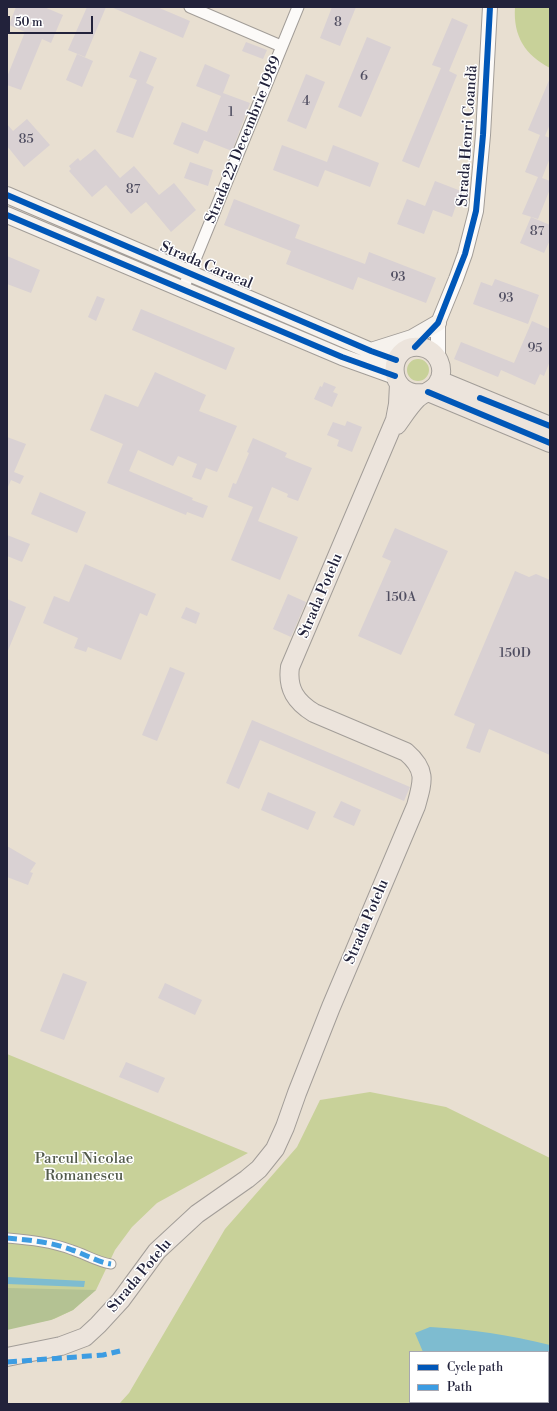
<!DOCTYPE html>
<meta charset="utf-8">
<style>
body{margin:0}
#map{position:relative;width:557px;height:1411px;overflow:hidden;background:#e8dfd1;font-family:"Libre Bodoni",serif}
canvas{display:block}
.frame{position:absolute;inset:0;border:8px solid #22223b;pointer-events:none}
.legend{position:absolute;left:409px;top:1351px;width:140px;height:52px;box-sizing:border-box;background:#fff;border:1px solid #a7a7b1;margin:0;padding:5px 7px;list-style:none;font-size:12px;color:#22223b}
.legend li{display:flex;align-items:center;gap:8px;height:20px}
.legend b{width:20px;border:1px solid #a7a7b1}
.scale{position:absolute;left:8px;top:16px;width:85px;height:18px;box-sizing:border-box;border:2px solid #22223b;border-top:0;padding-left:5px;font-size:12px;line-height:14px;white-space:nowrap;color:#22223b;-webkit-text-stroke:3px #fff;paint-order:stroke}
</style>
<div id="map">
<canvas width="557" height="1411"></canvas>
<div class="frame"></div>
<ul class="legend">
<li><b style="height:5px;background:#0057b8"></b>Cycle path</li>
<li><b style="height:5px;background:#3c9ce2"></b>Path</li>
</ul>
<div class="scale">50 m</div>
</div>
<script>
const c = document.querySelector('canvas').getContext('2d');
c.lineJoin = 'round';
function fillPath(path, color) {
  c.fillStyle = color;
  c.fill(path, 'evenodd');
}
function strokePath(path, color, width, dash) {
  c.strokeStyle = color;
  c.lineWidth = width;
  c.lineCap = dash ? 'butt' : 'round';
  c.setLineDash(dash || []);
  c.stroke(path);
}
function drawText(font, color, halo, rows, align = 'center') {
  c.font = font + ' "Libre Bodoni",serif';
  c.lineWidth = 3;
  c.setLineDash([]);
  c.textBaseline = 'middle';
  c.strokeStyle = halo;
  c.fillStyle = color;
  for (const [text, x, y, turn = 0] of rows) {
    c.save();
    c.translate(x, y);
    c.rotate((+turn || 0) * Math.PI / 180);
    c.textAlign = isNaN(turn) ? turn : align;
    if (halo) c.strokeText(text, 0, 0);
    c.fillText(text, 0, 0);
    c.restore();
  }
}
const green = new Path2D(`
 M515,7H550V68C525,55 513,36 515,7Z
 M407 370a11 11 0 1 1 22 0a11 11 0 1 1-22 0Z
 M7,1054L248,1153L157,1203L132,1227L115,1250L96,1290L73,1310L54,1319L7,1329Z
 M370,1092L446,1107L550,1158V1404H119L129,1393L225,1229L297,1147L320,1100ZM410,1352H548V1402H410Z`);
const forest = new Path2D(`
 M7,1288L96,1290L73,1310L51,1320L7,1330Z`);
const water = new Path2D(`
 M7,1277L85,1281L84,1287L7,1284Z
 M430,1327C470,1329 510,1335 550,1345V1371H548V1352H423L415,1333Z`);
const building = new Path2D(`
 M16,7H44L63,15L51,43L42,39L21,90L7,85V77L25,32L9,25Z
 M87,7H106L85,57L68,50Z
 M111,7H157L190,21L183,38Z
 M332,7H356L340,46L320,38Z
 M452,18L468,25L449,71L457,75L419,168L402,161L441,68L432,65Z
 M367,37L391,47L361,117L338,107Z
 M246,42L267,50L263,59L242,51Z
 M140,51L157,58L146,83L154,87L133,138L116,132L137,80L129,77Z
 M77,54L93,61L82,87L66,80Z
 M205,64L230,75L223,93L250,103L232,151L204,140L198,154L173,144L182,122L207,132L221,96L196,86Z
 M306,74L325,82L306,129L287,121Z
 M550,78V124L545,136L550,138V158L542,178L550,181V189L538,219L522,214L538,177L525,172L540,135L528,130Z
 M27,119L50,145L24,167L7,146V124L13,131Z
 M282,145L327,162L333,145L379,163L370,187L325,170L318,187L273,170Z
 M95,149L120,178L134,166L159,195L174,183L196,210L171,232L146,202L131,214L106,185L92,197L69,171L71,169L69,166L78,158L80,161Z
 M190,162L213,170L208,186L184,178Z
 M435,181L461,191L452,217L433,210L424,234L397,224L407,199L425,206Z
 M234,199L300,225L295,238L365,264L369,252L436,278L426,303L358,277L353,290L286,264L291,251L224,225Z
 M531,217L550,225V240L544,253L520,243Z
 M7,256L40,270L31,293L7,284Z
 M495,279L539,295L528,324L473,304L481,282L492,286Z
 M97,296L105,299L96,321L88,317Z
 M141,309L235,348L226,370L132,330Z
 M532,321L550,329V361L544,376L540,374L535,385L501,370L498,377L454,359L461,342L514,363Z
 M155,372L206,395L199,411L237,426L217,472L206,468L201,480L192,477L197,464L178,456L173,466L138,450L129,471L193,498L192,500L208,506L203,518L187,512L186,515L107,483L123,444L90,430L105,394L138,407Z
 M324,382L336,387L333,392L338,394L332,407L314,399L320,386L322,387Z
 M347,421L362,427L352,452L337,446L339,440L327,435L333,422L345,426Z
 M7,437L26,444L14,472L24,476L20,484L11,480L7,489Z
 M253,438L287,453L285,457L312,468L298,501L287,497L288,494L272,487L258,521L298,537L280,580L231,560L253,507L228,497L233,483L236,484L249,453L247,452Z
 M40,492L86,512L77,533L31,514Z
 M395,528L448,551L401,655L358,636L391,561L382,557Z
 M7,535L30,544L22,562L7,556Z
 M85,564L156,594L147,616L140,613L121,660L88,647L86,652L74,648L78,638L43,623L54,596L69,602Z
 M515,571L529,577L536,574L550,580V755L489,729L480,753L466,748L475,724L454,715Z
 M288,594L306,602L291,637L273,629Z
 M7,599L26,607L7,653Z
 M186,607L200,613L196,624L181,618Z
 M170,667L185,673L157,741L142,735Z
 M252,720L410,787L404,801L260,740L239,789L226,783Z
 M268,792L316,812L308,830L261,810Z
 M341,801L361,810L354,826L333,817Z
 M7,846L36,863L30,872L33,873L28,885L7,877Z
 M63,973L87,982L64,1040L40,1031Z
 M165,983L202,1000L195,1015L158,998Z
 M126,1062L165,1078L158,1093L119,1077Z`);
const pedestrian = new Path2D(`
 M7,1238C29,1240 52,1242 72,1250C85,1254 97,1262 111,1264`);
const minor = new Path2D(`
 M190,7L281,46
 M183,289L298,7`);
const tertiary = new Path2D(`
 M438,323V359
 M431,330L438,323L456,279L465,254L476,211L483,135L490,7`);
const secondary = new Path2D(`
 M7,195L371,351L396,360
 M7,215L342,357L395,376
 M371,351L412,338L438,323`);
const primary = new Path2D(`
 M439,380L550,426
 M428,392L550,443
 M397,425C403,417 409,407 417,399C423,393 432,391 437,384C447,370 438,349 420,347C386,343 385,398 424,393
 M7,1357L61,1346L85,1337L98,1325L121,1300L157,1251L197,1214L247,1179L259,1169L275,1149L285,1127L297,1093L331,1007L416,806C423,781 427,770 406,752L314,713C296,702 287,689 290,667L395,420L398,404L399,384`);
const quiet = new Path2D(`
 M7,1238C29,1240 52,1242 72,1250C85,1254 97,1262 111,1264
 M7,1362L103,1355L120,1351`);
const cycleway = new Path2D(`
 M7,195L371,351L396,360
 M7,215L342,357L395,376
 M415,347L438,323L465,254L476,211L483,135L490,7
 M428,392L550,443
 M480,398L550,426`);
const numberNames = [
 ["8",338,23],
 ["6",364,77],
 ["4",306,102],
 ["1",231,113],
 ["85",26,140],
 ["87",133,190],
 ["87",537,232],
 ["93",398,278],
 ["93",506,299],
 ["95",535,349],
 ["150A",401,598],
 ["150D",515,654]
];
const streetNames = [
 ["Strada Henri Coandă",468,136,-86],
 ["Strada 22 Decembrie 1989",244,140,-68],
 ["Strada Caracal",206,266,23],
 ["Strada Potelu",321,596,-67],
 ["Strada Potelu",367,922,-67],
 ["Strada Potelu",140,1276,-50]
];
const parkNames = [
 ["Parcul Nicolae",84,1159],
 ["Romanescu",84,1176]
];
fillPath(green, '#c8d199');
fillPath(forest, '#b4c293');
fillPath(water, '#7ebcd0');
fillPath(building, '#d9d1d3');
strokePath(pedestrian, '#a29d98', 11);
strokePath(minor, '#a29d98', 13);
strokePath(tertiary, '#a29d98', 16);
strokePath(secondary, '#a29d98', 18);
strokePath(primary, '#a29d98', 20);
strokePath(pedestrian, '#fcfaf8', 9);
strokePath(minor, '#fcfaf8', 11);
strokePath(tertiary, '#fcfaf8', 14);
strokePath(secondary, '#f6f2ed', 16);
strokePath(primary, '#ece4dc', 18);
strokePath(quiet, '#3c9ce2', 5, [10, 5]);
strokePath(cycleway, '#0057b8', 6);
drawText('13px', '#504e61', null, numberNames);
drawText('15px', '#22223b', '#fff', streetNames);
drawText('15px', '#535b4c', '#fff', parkNames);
</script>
